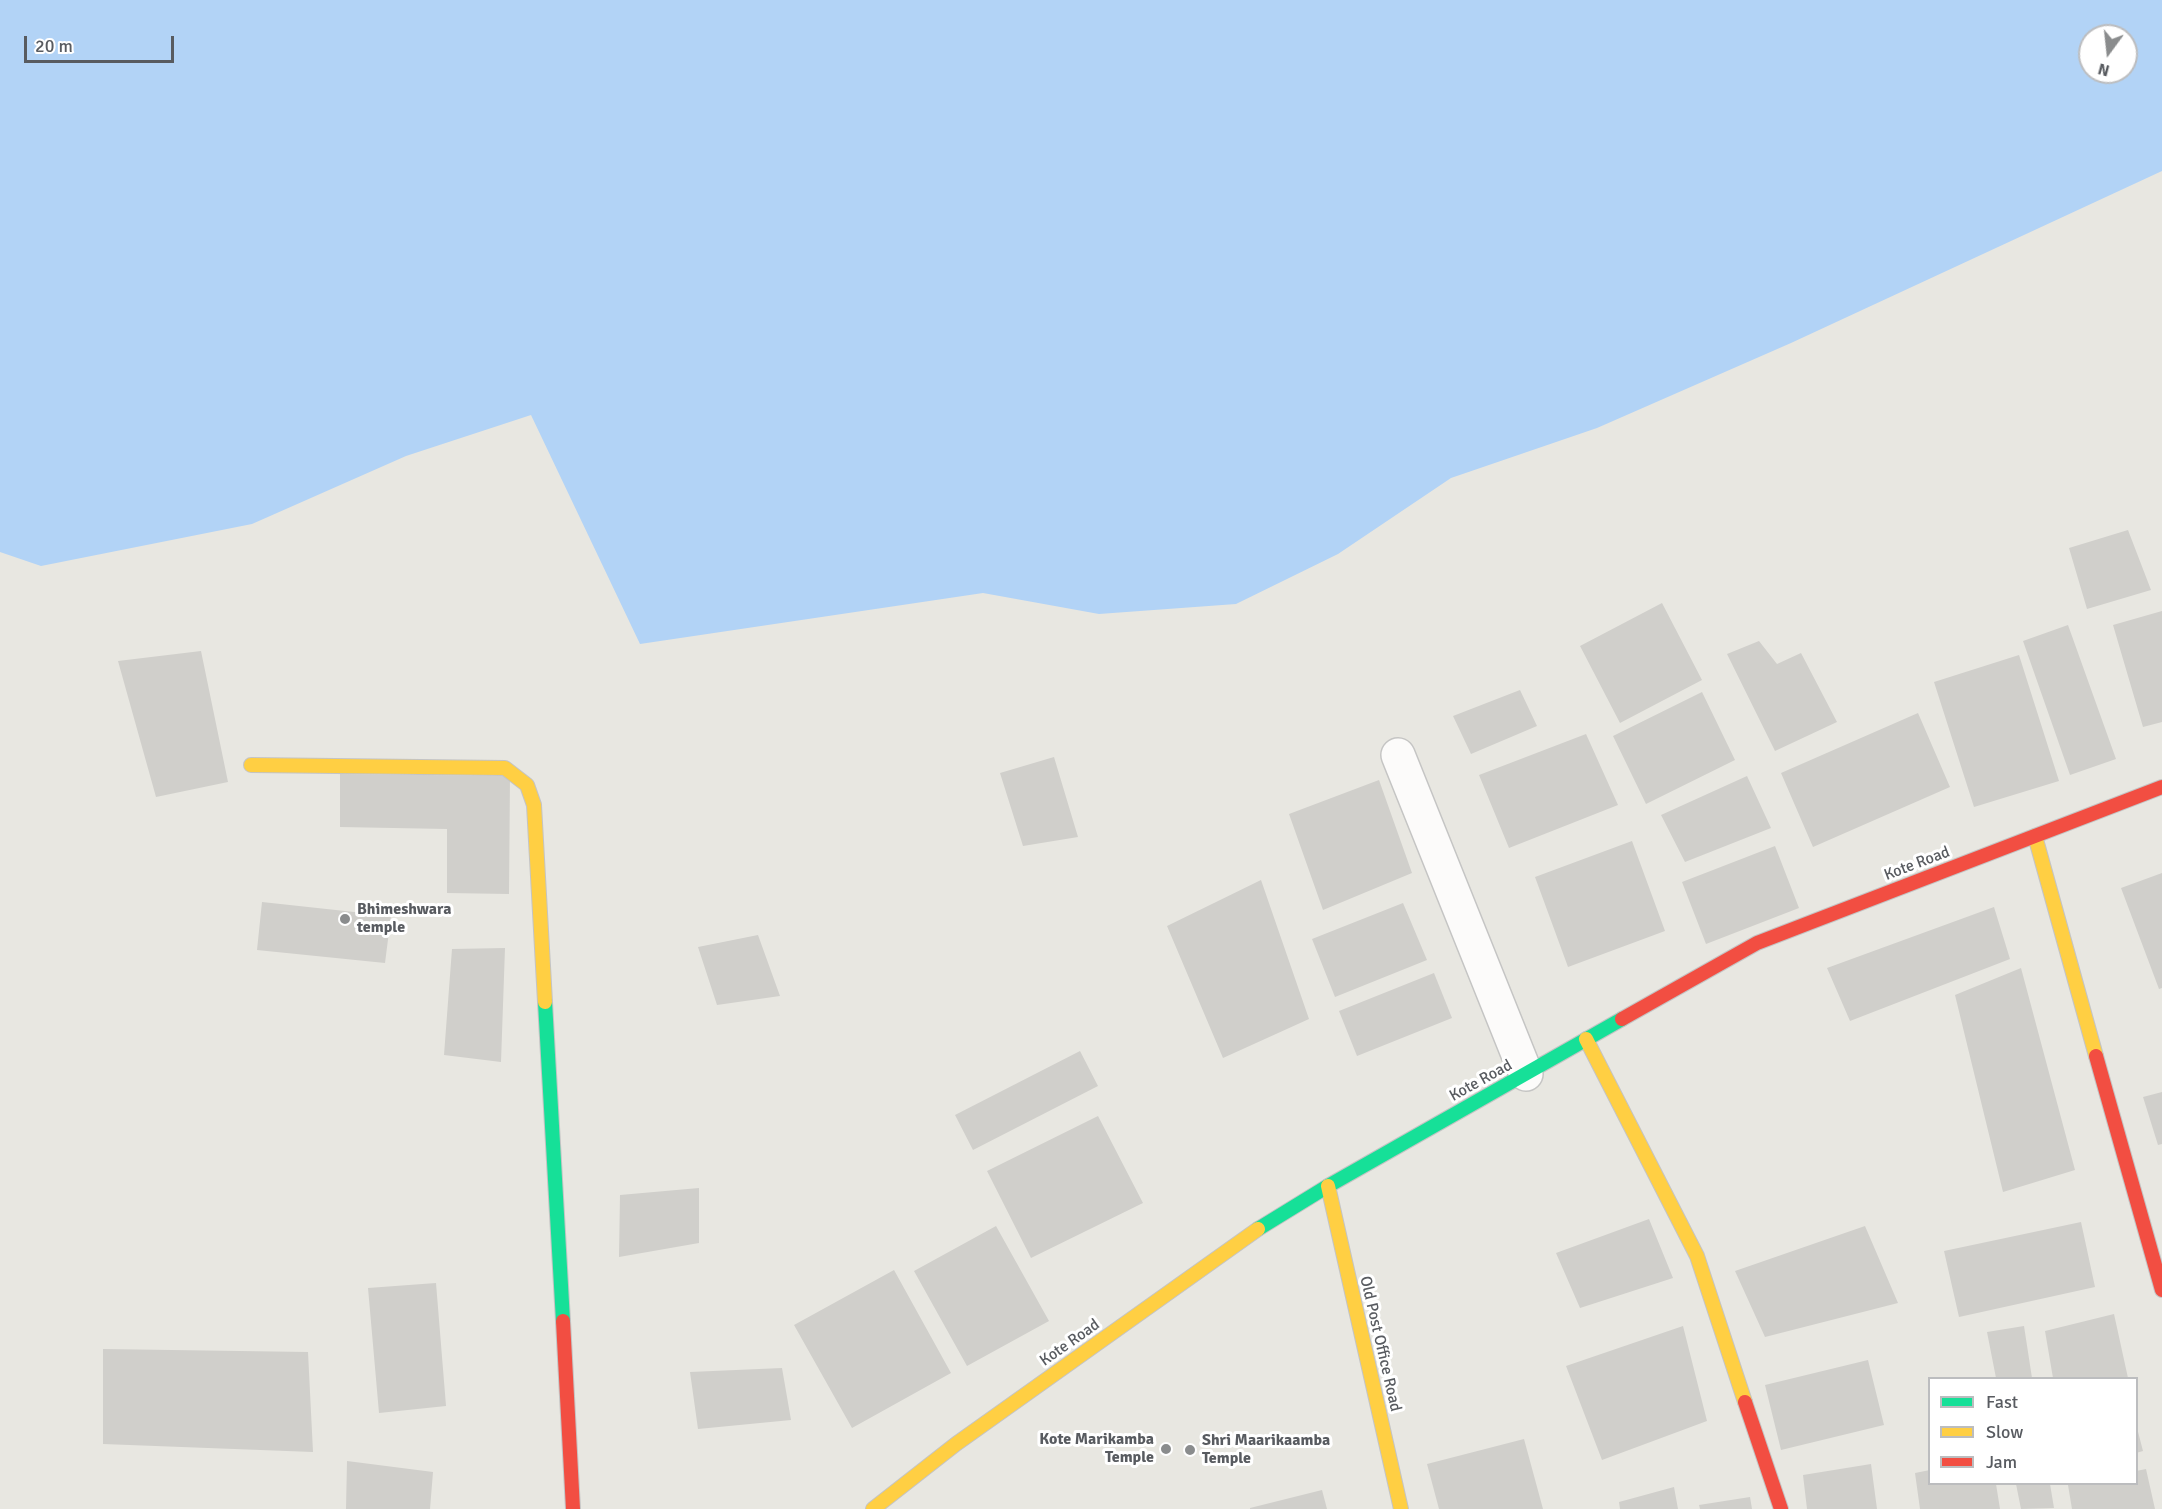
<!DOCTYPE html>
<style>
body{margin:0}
#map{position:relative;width:2162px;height:1509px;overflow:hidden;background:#e8e7e1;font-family:Signika,sans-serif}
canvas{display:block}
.legend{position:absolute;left:1928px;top:1377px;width:210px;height:108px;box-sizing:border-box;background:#fff;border:2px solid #bcbdbf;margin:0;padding:8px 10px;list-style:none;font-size:18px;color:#585b60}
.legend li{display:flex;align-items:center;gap:12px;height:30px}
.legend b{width:30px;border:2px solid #bcbdbf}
.north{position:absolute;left:2078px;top:24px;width:60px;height:60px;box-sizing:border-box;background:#fff;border:2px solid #bcbdbf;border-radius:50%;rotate:195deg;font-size:16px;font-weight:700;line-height:24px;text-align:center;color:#585b60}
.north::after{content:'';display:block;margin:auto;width:21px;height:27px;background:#8a8c8d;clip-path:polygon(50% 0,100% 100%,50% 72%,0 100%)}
.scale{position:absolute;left:24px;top:36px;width:150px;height:27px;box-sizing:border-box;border:3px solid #585b60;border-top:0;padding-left:8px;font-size:18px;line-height:21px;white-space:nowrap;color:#585b60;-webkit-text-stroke:4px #fff;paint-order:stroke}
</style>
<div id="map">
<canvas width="2162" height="1509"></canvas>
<ul class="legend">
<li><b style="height:8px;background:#16e098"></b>Fast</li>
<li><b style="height:8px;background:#ffcf43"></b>Slow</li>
<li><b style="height:8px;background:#f24e42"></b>Jam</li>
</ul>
<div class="north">N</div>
<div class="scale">20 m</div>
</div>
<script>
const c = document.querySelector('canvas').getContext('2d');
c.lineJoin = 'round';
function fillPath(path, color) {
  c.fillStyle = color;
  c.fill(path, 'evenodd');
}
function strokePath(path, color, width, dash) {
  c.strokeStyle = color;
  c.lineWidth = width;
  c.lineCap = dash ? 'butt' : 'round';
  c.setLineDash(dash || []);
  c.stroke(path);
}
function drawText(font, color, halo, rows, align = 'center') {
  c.font = font + ' Signika,sans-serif';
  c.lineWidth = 6;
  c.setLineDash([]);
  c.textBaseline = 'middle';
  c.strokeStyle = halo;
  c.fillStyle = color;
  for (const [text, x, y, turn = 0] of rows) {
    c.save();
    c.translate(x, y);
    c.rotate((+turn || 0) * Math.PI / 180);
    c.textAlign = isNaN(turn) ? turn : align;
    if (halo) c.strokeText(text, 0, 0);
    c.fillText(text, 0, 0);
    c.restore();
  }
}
const water = new Path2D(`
 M0,0H2162V171L1791,343L1597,428L1451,478L1338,554L1236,604L1099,614L983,593L640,644L531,415L406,456L252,524L41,566L0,552ZM2090,36H2126V72H2090Z`);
const building = new Path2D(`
 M2128,530L2151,590L2087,609L2069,548Z
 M1662,603L1702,680L1620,723L1580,646Z
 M2162,611V722L2143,727L2113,625Z
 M2068,625L2116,759L2070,775L2023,641Z
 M1759,641L1777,664L1801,653L1837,722L1775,751L1727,654Z
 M201,651L228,782L156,797L118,661Z
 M2019,655L2059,781L1974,807L1934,682Z
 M1520,690L1537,726L1471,754L1453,716Z
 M1702,692L1735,760L1646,804L1613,736Z
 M1918,713L1950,787L1813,847L1781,773Z
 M1586,734L1618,805L1509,848L1479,775Z
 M1054,757L1078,837L1023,846L1000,773Z
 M340,774L510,776L509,894L447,893V829L340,827Z
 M1747,776L1771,828L1685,862L1661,815Z
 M1379,780L1412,873L1323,910L1289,814Z
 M1632,841L1665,931L1568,967L1535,877Z
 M1775,846L1799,908L1706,944L1682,882Z
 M2162,873V988L2159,989L2121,888Z
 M1261,880L1309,1019L1223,1058L1167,926Z
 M262,902L391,916L385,963L257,950Z
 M1403,903L1427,960L1335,997L1312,939Z
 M1994,907L2010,959L1850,1021L1827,968Z
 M758,935L780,996L717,1005L698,947Z
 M505,948L501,1062L444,1055L452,949Z
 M2021,968L2075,1170L2003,1192L1955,995Z
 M1434,973L1452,1018L1357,1056L1339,1011Z
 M1080,1051L1098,1086L973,1150L955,1115Z
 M2162,1092V1144L2158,1145L2143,1097Z
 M1098,1116L1143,1203L1031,1258L987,1171Z
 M699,1188V1243L619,1257L620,1195Z
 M1649,1219L1673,1278L1580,1308L1556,1253Z
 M2081,1222L2095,1287L1959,1317L1944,1251Z
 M996,1226L1049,1321L967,1366L914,1271Z
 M1865,1226L1898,1303L1765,1337L1735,1271Z
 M894,1270L951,1373L852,1428L794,1325Z
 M436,1283L446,1406L379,1413L368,1288Z
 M2114,1314L2128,1378H2053L2045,1331Z
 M1683,1326L1707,1421L1602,1460L1566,1366Z
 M2024,1326L2032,1378H1996L1987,1332Z
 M103,1349L308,1352L313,1452L103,1444Z
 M1868,1360L1884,1425L1781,1450L1765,1385Z
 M782,1368L791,1420L698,1429L690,1372Z
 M2136,1424L2143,1451L2136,1453Z
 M1524,1439L1543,1509H1439L1427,1464Z
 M347,1461L433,1472L430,1509H346Z
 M1871,1464L1877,1509H1807L1803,1475Z
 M2146,1469L2155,1509H2072L2068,1485L2077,1484H2136V1471Z
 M1930,1470V1484H1996L2000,1509H1920L1915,1473Z
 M2016,1484H2050L2054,1508L2021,1509Z
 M1674,1487L1678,1509H1620L1619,1502Z
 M1322,1490L1327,1509H1250V1508Z
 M1750,1497L1752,1509H1700L1699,1505Z`);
const street = new Path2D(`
 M1398,755L1526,1074`);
const fast = new Path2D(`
 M545,1002L563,1321
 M1258,1229L1328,1186L1622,1019`);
const slow = new Path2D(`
 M251,765L505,768L527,785L534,805L545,1002
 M2035,836L2096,1056
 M1586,1039L1697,1256L1745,1402
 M1328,1186L1401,1509
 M873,1509L956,1444L1258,1229`);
const jam = new Path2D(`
 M1622,1019L1757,943L2162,787
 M2096,1056L2162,1290
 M563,1321L573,1509
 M1745,1402L1781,1509`);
const markers = [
 [345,919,6,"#8a8c8d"],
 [1166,1449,6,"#8a8c8d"],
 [1190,1450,6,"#8a8c8d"]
];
const streetNames = [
 ["Kote Road",1917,864,-21],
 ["Kote Road",1481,1081,-29],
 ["Kote Road",1070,1343,-35],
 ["Old Post Office Road",1380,1344,77]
];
const poiNames = [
 ["Bhimeshwara",357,910],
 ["temple",357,928],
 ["Kote Marikamba",1154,1440,"right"],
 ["Temple",1154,1458,"right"],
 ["Shri Maarikaamba",1202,1441],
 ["Temple",1202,1459]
];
fillPath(water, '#b2d3f6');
fillPath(building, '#d0cfcb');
strokePath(street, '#c5c5c4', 36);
strokePath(fast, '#c4c4c4', 16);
strokePath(slow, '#c4c4c4', 16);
strokePath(jam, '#c4c4c4', 16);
strokePath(street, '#fcfbfa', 33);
strokePath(fast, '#16e098', 14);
strokePath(slow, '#ffcf43', 14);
strokePath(jam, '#f24e42', 14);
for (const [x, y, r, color] of markers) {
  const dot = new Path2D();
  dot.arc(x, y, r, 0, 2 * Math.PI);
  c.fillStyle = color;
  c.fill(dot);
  strokePath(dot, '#fff', 2);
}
drawText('16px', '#585b60', '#fff', streetNames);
drawText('bold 16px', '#585b60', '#fff', poiNames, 'left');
</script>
